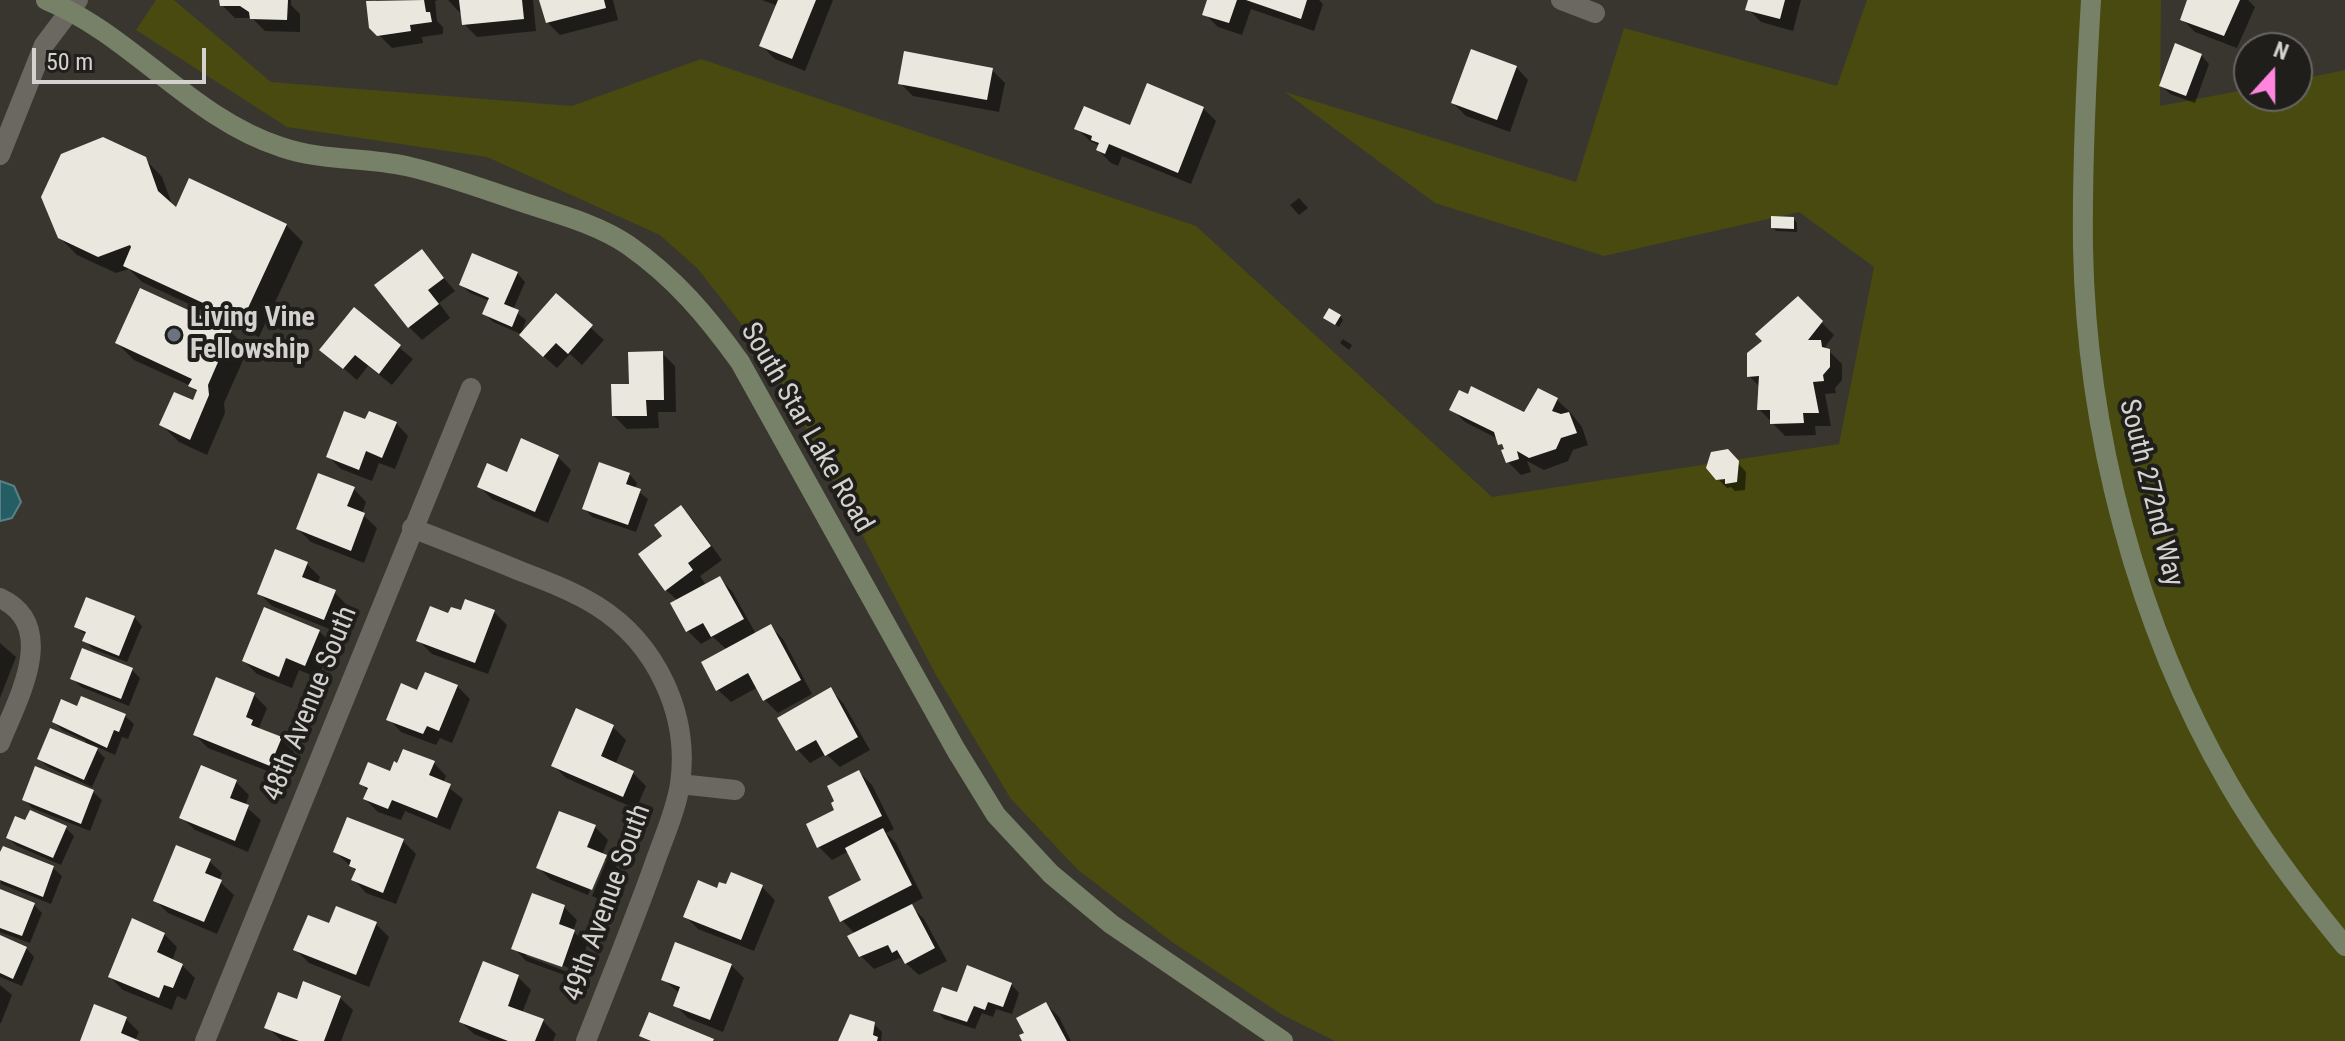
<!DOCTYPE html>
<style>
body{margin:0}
#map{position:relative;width:2345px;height:1041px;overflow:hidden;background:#393630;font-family:"Roboto Condensed",sans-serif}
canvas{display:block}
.north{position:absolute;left:2233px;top:32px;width:80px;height:80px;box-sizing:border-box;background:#1f1e1b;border:2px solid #676663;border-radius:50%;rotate:21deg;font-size:22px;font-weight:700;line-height:32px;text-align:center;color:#d3d2ce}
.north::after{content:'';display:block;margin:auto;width:28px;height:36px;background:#ff85de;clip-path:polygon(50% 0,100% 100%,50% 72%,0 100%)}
.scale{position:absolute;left:32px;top:48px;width:174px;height:36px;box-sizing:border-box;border:4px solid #d3d2ce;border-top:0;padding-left:10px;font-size:24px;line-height:28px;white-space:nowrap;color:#d3d2ce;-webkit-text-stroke:6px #1f1e1b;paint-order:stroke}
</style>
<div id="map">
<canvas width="2345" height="1041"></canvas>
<div class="north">N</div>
<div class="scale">50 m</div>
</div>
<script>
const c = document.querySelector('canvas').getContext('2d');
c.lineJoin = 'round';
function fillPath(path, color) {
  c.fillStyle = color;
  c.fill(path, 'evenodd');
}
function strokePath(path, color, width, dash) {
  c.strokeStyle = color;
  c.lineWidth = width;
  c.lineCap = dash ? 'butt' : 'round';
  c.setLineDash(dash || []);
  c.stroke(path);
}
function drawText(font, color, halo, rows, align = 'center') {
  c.font = font + ' "Roboto Condensed",sans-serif';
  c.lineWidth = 8;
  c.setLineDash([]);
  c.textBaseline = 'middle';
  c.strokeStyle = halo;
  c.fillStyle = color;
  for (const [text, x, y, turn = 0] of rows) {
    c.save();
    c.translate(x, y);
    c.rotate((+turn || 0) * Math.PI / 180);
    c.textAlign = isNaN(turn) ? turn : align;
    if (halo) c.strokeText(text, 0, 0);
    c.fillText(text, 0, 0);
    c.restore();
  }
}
const green = new Path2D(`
 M156,0H174L271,82L572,106L701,59L1196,226L1492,497L1839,444L1874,267L1799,212L1604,256L1435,203L1285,92L1576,182L1624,28L1837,86L1867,0H2161L2160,106L2249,89V96H2297V80L2345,70V1041H1335L1281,1014L1172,942L1077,869L1011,799L936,675L771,362L698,269L660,235L487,157L287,127L136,30Z`);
const water = new Path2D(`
 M0,481L14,486L21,502L12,518L0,521Z`);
const shadow = new Path2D(`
 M221,0H291V5L300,14V32L265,31L252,18H235L222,5Z
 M376,0H438L435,1L437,21L443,27V34L422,37L423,43L392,48L371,27Z
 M448,0H533L536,31L477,37L464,24L461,14Z
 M541,0H613L618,20L560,35L547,22Z
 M762,0H833L805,71L775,59L762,46L778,6Z
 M1209,0H1319L1323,4L1314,31L1251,9L1242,35L1218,27L1205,14Z
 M1750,0H1801L1793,31L1761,22L1748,9Z
 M2190,0H2248L2255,7L2237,48L2195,32L2182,19Z
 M2201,55L2209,64L2195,103L2170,94L2161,85Z
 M1516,67L1528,80L1510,132L1466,116L1453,103Z
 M992,70L1005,83L999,112L913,96L900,83Z
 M1203,108L1216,121L1191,184L1122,156L1118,166L1111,163L1098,150L1100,146L1090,141L1077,129L1131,127Z
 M145,159L162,177L173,207L286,225L303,242L259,337L142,282L129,269L116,273L77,255L59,237Z
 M1299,198L1308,208L1299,215L1290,205Z
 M1794,219L1797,223V232L1776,231L1773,227Z
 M422,252L455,291L439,303L450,318L422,340L409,327Z
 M517,273L525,282L513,310L526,320L521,334L493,322L484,313L490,301L470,293L461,285Z
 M556,296L604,340L582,365L570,354L557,368L534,348Z
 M1798,299L1834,335L1825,347L1842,364V380L1835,388L1836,393L1825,394L1831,426H1815L1816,435L1785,436L1759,409L1760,387L1749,376L1764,342Z
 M354,310L413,359L392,385L368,366L357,380L322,350Z
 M1340,316L1343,320L1339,327L1329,321Z
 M231,332L248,349L224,403L225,413L207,455L179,442L162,425L194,403L198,393L191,386L134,360L117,343Z
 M1343,339L1352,345L1349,350L1340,343Z
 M662,353L675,366L676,412H658L659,428L627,429L614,416L631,386Z
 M1539,390L1557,400L1570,412L1582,427L1588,445L1573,450L1568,461L1544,470L1527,461L1531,472L1521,475L1508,462L1506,450L1498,439L1465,422L1452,409L1524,415Z
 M366,422L396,423L408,436L395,469L379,463L372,481L341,469L328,456Z
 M1727,451L1746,472L1745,490L1735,491L1731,487L1727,488L1718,479Z
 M558,457L571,470L548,523L492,499L479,486Z
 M629,474L637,483L635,489L648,499L636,532L592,517L584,508Z
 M354,489L366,502L362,514L377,528L364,563L311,542L298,529Z
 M681,507L693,520L722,560L700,576L706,585L719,578L732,591L756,634L770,626L783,639L812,694L778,713L765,700L758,687L731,702L718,690L727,650L713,637L701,644L688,631L678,601L666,590L665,537Z
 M307,564L320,577L317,585L334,592L347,605L337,632L272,606L259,593Z
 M494,612L507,625L488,674L432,654L419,641L450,616Z
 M134,617L142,626L127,662L93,649L84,640L86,635L76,627Z
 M319,631L332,644L318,678L299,670L292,688L257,674L244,661Z
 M0,643L16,657L0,698Z
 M132,670L140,678L129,706L81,687L72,678Z
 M457,686L470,699L452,743L440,738L436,745L401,732L389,719L418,692Z
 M831,690L843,703L870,750L840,767L826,754L810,763L798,750Z
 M254,695L267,708L259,728L281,739L294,752L283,777L208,748L195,735Z
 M78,708L125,716L134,724L128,739L122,737L115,755L91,744L105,758L92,787L48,767L39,759L84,745L86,741L62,730L54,722Z
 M613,727L626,740L615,765L633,773L646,786L636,809L566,778L554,766Z
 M434,763L446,776L443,783L463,799L450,830L405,811L401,820L378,812L365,799L368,791L361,784Z
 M202,768L236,782L249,795L245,806L261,820L248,852L195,830L182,818Z
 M36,769L93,792L102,800L90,831L32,808L24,799Z
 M859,772L872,785L894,829L886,833L896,843L923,898L910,905L924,919L947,961L919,975L900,958L874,969L861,956L850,936L855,934L842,920L864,881L849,851L832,860L819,847L808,824L837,811Z
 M65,827L74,836L61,865L17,846L8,838Z
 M595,827L608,840L602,855L619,869L605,902L592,896L607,860H603L588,895L551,880L538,867Z
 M403,841L416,854L396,904L366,893L354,880L357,872L335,852Z
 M0,858L53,868L62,876L51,904L1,884Z
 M209,861L222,873L219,881L234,895L217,934L168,913L155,900Z
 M762,887L775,900L754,951L698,929L685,916L718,890Z
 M0,891L34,905L42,913L30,943L0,932Z
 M564,907L577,920L573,931L587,945L575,979L526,961L514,948ZM526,952L572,969L570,973L526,956Z
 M376,924L389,937L369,987L309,963L296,950L330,926Z
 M164,934L177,947L172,961L182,965L195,978L186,1000L177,996L172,1010L123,990L110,977Z
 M0,937L26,948L34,957L22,986L0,977Z
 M731,965L744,978L723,1032L688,1018L675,1005L679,993L663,979Z
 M518,977L531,990L522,1013L543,1021L556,1034L553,1041H491L474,1034L461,1022Z
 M1011,984L1019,993L1012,1014L996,1009L993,1017L982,1013L975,1029L944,1019L936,1010L959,995Z
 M0,985L12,995L1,1023H0Z
 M340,998L353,1010L341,1041H282L267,1027L298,1002Z
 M1046,1004L1059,1017L1071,1041H1024L1026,1033Z
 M126,1019L139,1032L135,1041H82Z
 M874,1024L882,1032L881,1041H841Z`);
const building = new Path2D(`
 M219,0H288L287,20L250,19L249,12L240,6H220Z
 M424,0L426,12H430L432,22L410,25L411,31L377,36L369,28L366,1Z
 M459,0H522L524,19L462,25Z
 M539,0H604L606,8L546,23Z
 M778,0H816L792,59L759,46Z
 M1207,0H1237L1229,23L1202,15Z
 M1246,0H1307L1301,19Z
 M1748,0H1785L1780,19L1745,10Z
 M2187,0H2240L2224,36L2180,20Z
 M2175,43L2202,54L2186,96L2159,86Z
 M1471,49L1517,66L1497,120L1451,103Z
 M904,51L993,68L987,100L898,84Z
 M1147,83L1204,107L1178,173L1109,144L1105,154L1096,150L1099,143L1091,140L1092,136L1074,129L1084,106L1130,125Z
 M103,137L146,157L158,191L176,207L189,178L287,224L242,321L123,266L131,247L130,245L98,257L58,238L41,197L61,154Z
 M1771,216L1794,217V229L1771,228Z
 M422,249L444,278L428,290L439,304L408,328L374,285Z
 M472,253L518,272L504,304L519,310L512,327L482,314L489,298L459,285Z
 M140,288L232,330L208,385L209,395L190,440L159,425L174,392L193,400L197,390L188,386L192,379L115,343Z
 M556,293L593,325L568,354L556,343L543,357L519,335Z
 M1798,296L1823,321L1808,340H1821L1822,347L1830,349V367L1823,375L1824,381L1813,382L1819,413H1803L1804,423L1770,424V410H1757L1759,376L1747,377V353L1762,341L1755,334Z
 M354,307L401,345L379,374L355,355L343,369L319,350Z
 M1329,308L1341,315L1335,325L1323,318Z
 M663,351L664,400H646L647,416H612L611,384H629L628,352Z
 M1471,386L1524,412L1538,388L1558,398L1552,411L1561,414L1569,412L1577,433L1561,438L1556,449L1529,458L1517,451L1519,459L1506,463L1501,450L1504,449L1502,444L1498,445L1494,432L1449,410L1459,390L1468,394Z
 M344,411L365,419L369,411L397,422L382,458L366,451L359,470L326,457Z
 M521,438L559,455L535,512L477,487L487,463L507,472Z
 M1728,449L1739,461L1737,482L1725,484V479L1716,480L1706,468L1711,452Z
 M599,462L630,473L626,484L641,489L628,525L582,509Z
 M318,473L355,487L347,506L365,513L351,551L296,529Z
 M681,505L711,546L688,563L693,570L665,591L638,554L662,536L654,525Z
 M275,549L308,562L302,577L336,590L324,620L257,594Z
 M720,576L744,619L711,637L703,623L686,632L670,603Z
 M86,597L135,616L119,656L82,641L86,632L74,627Z
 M465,599L495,610L475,663L416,641L430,606L448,613L451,607L461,610Z
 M264,607L320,630L305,666L286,658L279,677L242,661Z
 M771,624L801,680L763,701L748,673L716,691L701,662Z
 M82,648L133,668L121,699L70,679Z
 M425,672L458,685L439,731L427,726L423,734L386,720L401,683L417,690Z
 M216,677L255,693L246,717L253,720L251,725L282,737L270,766L193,735Z
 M831,687L858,737L825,756L816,740L796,751L777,718Z
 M81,696L126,714L119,732L114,730L107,748L52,722L61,699L77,706Z
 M576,708L614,725L601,756L634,771L623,797L551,766Z
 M50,728L98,748L84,780L37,759Z
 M403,749L435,761L429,775L451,784L437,818L392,800L388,809L363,799L368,788L359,784L368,762L390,771L394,761L397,763Z
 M201,765L237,780L230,798L249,805L235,841L179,818Z
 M35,766L94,790L81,824L22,800Z
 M859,770L882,816L817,848L806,824L834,810L831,803L834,801L827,786Z
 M30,810L67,826L53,858L6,838L15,816L25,820Z
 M559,811L596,825L587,847L607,855L592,890L536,868Z
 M347,817L404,839L383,893L351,880L356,869L349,866L351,860L333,852Z
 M883,828L912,885L840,922L828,897L861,880L845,848Z
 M176,845L211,859L205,873L222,880L204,922L153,901Z
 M3,846L54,866L43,897L0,880V852Z
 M731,872L763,885L741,940L683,917L698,880L717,888L719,882L726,884Z
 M0,889L35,903L22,936L0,928Z
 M532,893L565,905L559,924L575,930L562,967L511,949Z
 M912,904L935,948L905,964L897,950L892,953L888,945L859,957L847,936Z
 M336,906L377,922L356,975L293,950L308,915L329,923Z
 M132,918L165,933L157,952L183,964L173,988L164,985L159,998L108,977Z
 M0,935L27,947L13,979L0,973Z
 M675,942L732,964L710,1020L673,1006L680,987L661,980Z
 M483,961L519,975L508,1006L544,1019L535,1041H508L459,1022Z
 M967,965L1012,983L1003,1007L988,1002L985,1010L974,1006L967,1022L933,1011L942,987L957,992Z
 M303,981L341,996L324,1041H299L264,1028L278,992L297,999Z
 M1046,1002L1067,1041H1022L1019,1035L1024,1033L1016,1018Z
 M94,1004L127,1017L121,1033L140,1041H80Z
 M649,1012L714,1039L713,1041H651L639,1036Z
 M850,1014L875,1022L873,1035L878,1037L877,1041H838Z`);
const street = new Path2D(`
 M1561,0L1595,13
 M0,155L44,45L78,0
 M412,528C448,542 484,556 520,571C546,581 573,591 597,606C656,643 690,714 680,784C676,811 663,839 654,865C633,924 609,982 586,1041
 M0,598C60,626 17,700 0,743
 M680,784L735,790
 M205,1041L471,388`);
const secondary = new Path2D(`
 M46,0C132,35 191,118 281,147C321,161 365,157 406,166C447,175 488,191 528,204C561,215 599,225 628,245C675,278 707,316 740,362L956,750L996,815L1051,874L1111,924L1283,1041
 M2091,0C2086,82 2082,165 2083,247C2086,430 2137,626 2229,784C2262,841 2303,895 2345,946`);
const markers = [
 [174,335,8,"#6b7280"]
];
const poiNames = [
 ["Living Vine",190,319],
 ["Fellowship",190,351]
];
const streetNames = [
 ["South Star Lake Road",806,428,60],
 ["South 272nd Way",2150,493,76],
 ["48th Avenue South",311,704,-68],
 ["49th Avenue South",608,903,-70]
];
fillPath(green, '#484a10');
fillPath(water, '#255d65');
strokePath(water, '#598084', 2);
fillPath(shadow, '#0007');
fillPath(building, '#eae7de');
strokePath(street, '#6b6861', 20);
strokePath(secondary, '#768168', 20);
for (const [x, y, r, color] of markers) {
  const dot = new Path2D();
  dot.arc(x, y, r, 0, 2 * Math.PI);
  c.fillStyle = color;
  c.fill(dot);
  strokePath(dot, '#1f1e1b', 3);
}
drawText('bold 28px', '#d3d2ce', '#1f1e1b', poiNames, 'left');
drawText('28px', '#d3d2ce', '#1f1e1b', streetNames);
</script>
